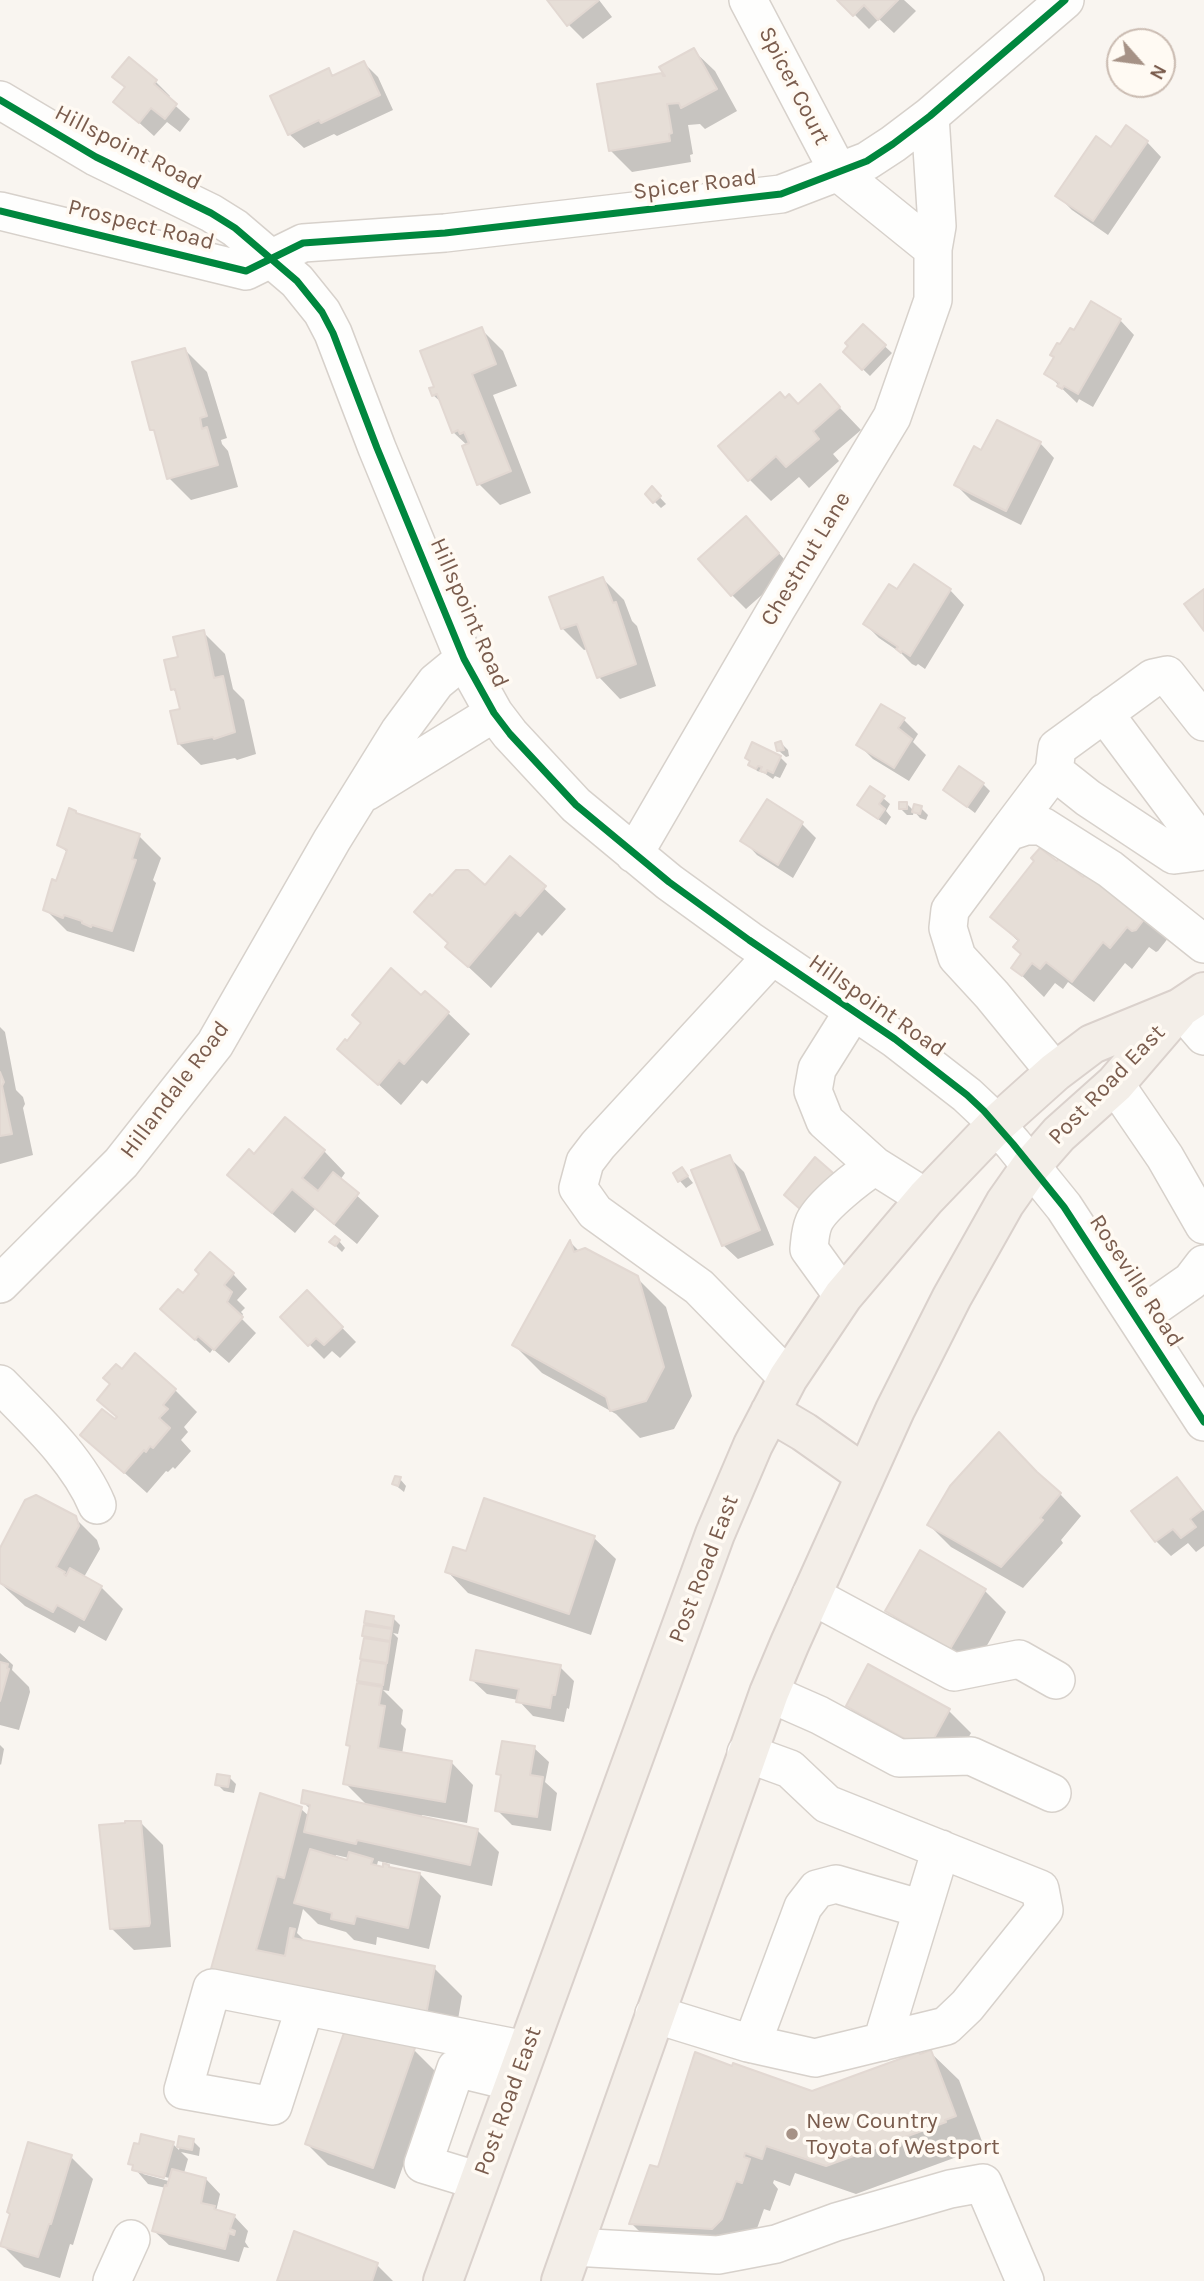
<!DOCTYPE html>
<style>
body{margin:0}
#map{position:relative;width:1204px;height:2281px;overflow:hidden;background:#f9f5f0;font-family:Karla,sans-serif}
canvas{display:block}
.north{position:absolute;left:1106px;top:28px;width:70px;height:70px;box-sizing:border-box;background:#fffaf3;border:2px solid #cabbb1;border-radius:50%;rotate:118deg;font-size:19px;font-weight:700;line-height:28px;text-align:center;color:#7a5c4d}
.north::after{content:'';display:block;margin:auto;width:24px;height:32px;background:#a69286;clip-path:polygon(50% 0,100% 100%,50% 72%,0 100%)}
</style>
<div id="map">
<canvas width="1204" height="2281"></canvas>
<div class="north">N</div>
</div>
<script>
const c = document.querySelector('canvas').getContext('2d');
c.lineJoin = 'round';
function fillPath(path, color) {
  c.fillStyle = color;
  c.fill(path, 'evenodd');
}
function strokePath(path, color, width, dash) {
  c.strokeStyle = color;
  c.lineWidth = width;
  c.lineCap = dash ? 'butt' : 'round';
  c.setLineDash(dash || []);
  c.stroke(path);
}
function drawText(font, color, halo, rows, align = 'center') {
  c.font = font + ' Karla,sans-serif';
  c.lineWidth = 7;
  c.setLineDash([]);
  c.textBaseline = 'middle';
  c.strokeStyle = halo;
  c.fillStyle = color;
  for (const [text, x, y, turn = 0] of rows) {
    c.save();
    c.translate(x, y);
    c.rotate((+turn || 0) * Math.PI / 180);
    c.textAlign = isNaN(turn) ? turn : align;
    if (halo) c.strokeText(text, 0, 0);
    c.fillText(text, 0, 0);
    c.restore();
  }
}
const shadow = new Path2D(`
 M550,0H599L612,17L583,39L568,24Z
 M840,0H904L916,11L894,33L879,19L869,29Z
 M693,50L715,71L737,111L705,129L700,124L688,125L693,154L690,155L691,162L632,172L610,150Z
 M129,59L156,82L170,96L168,99L190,119L180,132L167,122L154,136L115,101L126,88Z
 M364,63L378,77L393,110L337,136L334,134L304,148L289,134L328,70L335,77Z
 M1147,142L1161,157L1108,235L1072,210L1058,196L1112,150Z
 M1120,320L1134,335L1093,407L1079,399L1077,403L1046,373L1074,332Z
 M863,326L892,353L870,376L845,352Z
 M481,329L503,351L517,386L493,395L531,493L500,505L479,484L468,446L453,432L443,404L433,395L436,388Z
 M185,350L207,372L227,438L221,440L222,444L228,451L238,487L191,500L169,478L157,434L152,429Z
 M820,387L861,430L833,454L839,461L809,488L799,477L771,501L750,480L785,400L799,406Z
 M1040,443L1054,458L1021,525L971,500L956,485L982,452Z
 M652,489L666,504L661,508L647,494Z
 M760,532L792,568L746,609L732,595Z
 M603,579L624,600L632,621L637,626L656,686L620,699L599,677L588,649L584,650L562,628Z
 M950,590L964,605L925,669L918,664L916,666L912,664L901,653L879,638L865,624L897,591Z
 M203,632L225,654L233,689L244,700L256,754L237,760L235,758L201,765L179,744L182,711L178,695L173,689L180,658Z
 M903,719L918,734L913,742L926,755L909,781L873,759L858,744Z
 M781,743L788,750L789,756L786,757L779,751Z
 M780,757L787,764L780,778L775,776L773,779L764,773L757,771L747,758Z
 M983,784L990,791L975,813L945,790Z
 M883,798L890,804L886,811L891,817L886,825L859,805Z
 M907,804L914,811L921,808L928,815L926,820L920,818L914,811L913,815H907L900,808Z
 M75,812L79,816L139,836L161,858L153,880L156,883L134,952L67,931L45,909L68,853L59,845Z
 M802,824L816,838L793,878L757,855L743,840Z
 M511,858L566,909L542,936L538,932L491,988L447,947L485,887Z
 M1090,871L1169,937L1158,951L1156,952L1149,947L1132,969L1125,963L1094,1002L1068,982L1063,989L1055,983L1044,997L1013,967L1023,955L1019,942L992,917L1084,879Z
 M421,997L448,1013L470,1034L427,1084L422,1080L401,1105L340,1049L348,1043L362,1023Z
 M0,1027L5,1032L16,1090L23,1097L25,1104L23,1108L33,1155L0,1164Z
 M324,1151L345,1173L340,1180L379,1216L357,1244L315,1209L295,1233L251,1196L230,1175L254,1156Z
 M729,1157L744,1172L774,1245L738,1259L723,1245Z
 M682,1169L693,1183L686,1188L680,1181Z
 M339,1241L345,1248L342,1252L332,1242Z
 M571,1243L580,1252L637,1278L666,1307L692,1396L674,1429L640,1438L616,1414L542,1373L514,1345Z
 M233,1274L247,1289L237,1300L245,1308L241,1312L243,1314L241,1318L256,1333L229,1363L213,1349L210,1353L162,1309L183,1295Z
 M307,1292L356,1342L340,1358L332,1351L324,1359L282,1317Z
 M122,1371L175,1390L197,1412L184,1427L188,1432L181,1440L191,1451L175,1469L173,1467L168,1472L166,1471L147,1493L82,1435L115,1421L118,1418L99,1399Z
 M400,1479L406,1486L404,1492L394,1484Z
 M1177,1480L1204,1511V1546L1196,1552L1188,1543L1171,1556L1156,1541L1134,1512Z
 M1060,1494L1081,1516L1061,1540L1063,1543L1023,1588L951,1547L929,1525Z
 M74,1517L97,1540L100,1549L84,1577L101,1587L123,1609L106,1641L79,1626L75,1633L25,1606L0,1583V1552Z
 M594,1538L616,1559L591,1635L468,1593L447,1571L467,1553Z
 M985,1591L1006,1612L973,1670L909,1632L887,1610Z
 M393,1618L400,1625L398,1634L393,1633L398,1638L389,1691L383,1690L403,1710L401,1724L406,1729L402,1754L452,1763L473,1785L467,1823L422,1815L421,1818L477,1830L499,1852L492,1886L378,1861L377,1865L380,1868L420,1874L441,1896L429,1949L377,1937L376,1945L354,1940L346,1932L318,1924L303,1909L297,1933L306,1942L434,1968L462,1996L454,2043L359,2028L414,2050L436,2072L395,2189L328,2165L307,2144L348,2027L211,1976L301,1809L310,1817L311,1810L303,1802L368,1806L345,1783L351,1748L348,1744L365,1686L359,1681L365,1661L362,1658L366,1627H371L366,1622ZM336,1855L349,1858L348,1862L335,1858Z
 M0,1653L13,1665L12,1670L29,1687L30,1692L19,1730L0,1725Z
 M560,1667L574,1681L569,1709L567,1708L564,1722L533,1716L518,1700L487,1694L472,1680Z
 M869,1667L949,1711L971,1733L949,1772L869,1728L848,1706Z
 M0,1745L4,1749L1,1765L0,1764Z
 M534,1748L549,1762L545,1782L557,1793L551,1831L512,1825L497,1810L502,1778L498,1773Z
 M229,1777L236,1784L234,1793L224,1791L217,1784Z
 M141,1823L163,1845L171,1947L134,1950L112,1929Z
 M930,2052L959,2080L983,2144L972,2148L973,2151L856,2194L795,2173L790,2186L774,2180L773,2183L778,2189L770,2211L764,2209L750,2248L659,2251L631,2223L659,2170L812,2093Z
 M181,2139L193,2141L200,2148L199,2156L181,2152L188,2159L184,2173L206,2179L220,2194L216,2211L234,2216L248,2231L245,2242L249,2248L244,2247L239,2262L169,2245L154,2231L166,2188L148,2184L130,2163L173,2144L179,2150ZM143,2171L173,2179L172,2182L143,2174Z
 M71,2157L93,2179L73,2245L70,2244L60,2278L24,2267L2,2245Z
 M377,2265L393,2281H279Z`);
const building = new Path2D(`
 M547,0H597L598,1L567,26Z
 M837,0H898L878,20L864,5L853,16Z
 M694,48L717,89L681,108L679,103L667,104L672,133L669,134L670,141L609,151L597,84L662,73L663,76H665L659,67Z
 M129,57L157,80L154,84L177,104L165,119L151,108L139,123L113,102L125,87L112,77Z
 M364,61L380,95L321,123L319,120L288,135L270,96L329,68L332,76Z
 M1126,125L1148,141L1093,221L1055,196L1096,136L1111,147Z
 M1091,301L1121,319L1078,394L1064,386L1062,389L1057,386L1059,383L1044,374L1054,357L1050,355L1057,343L1060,344L1070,328L1074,330Z
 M863,324L886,345L862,370L843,352L848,346L845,343Z
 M482,327L496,364L472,374L511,471L477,485L462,446L469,443L464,432L460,434L458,430L452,433L437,394L432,396L429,388L434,387L420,351Z
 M185,348L207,416L200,418L202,429L207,427L218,465L167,479L154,430H150L132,362Z
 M820,384L840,407L813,431L819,439L786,467L776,456L748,481L718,446L780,392L785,398L789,394L798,404Z
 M997,420L1041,442L1006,511L954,485L974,446L981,450Z
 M652,486L661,496L653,503L645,494Z
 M746,516L779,553L731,596L698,559Z
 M914,564L951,589L910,656L902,651L901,653L896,649L898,647L863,624L889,584L897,589Z
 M603,577L613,603L616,602L636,664L597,678L577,624L561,629L549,597Z
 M1204,589V631L1184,604Z
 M204,630L214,678L223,676L235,732L214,739L213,737L178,744L170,711L180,709L175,689L171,690L164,660L178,657L173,637Z
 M881,704L905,718L898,728L912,739L894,768L856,745Z
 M781,741L784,750L777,751L775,743Z
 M752,742L781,756L773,773L767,770L766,773L760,771L762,767L758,766L756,769L748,765L750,761L745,758Z
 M959,766L984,783L967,807L943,790Z
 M870,786L885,796L879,804L885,809L878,819L857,805Z
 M767,799L803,822L778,865L740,841Z
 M899,802H907V809H899Z
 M914,804L922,806L920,814L912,812Z
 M69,808L76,811V813L140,834L132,859L136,860L112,931L92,925L91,927L82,923V921L64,915L63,918L43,910L52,879L56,881L67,850L57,845Z
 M1040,848L1057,861L1059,858L1083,877L1090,869L1148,914L1136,930L1132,931L1127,927L1110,948L1103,942L1072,982L1046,962L1040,969L1032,963L1022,976L1011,968L1021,954L1013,947L1019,940L990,917L1034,861L1031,858Z
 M510,856L546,886L520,916L515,912L468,967L445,947L448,943L414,912L430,894L432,896L456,870H468L485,885Z
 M391,968L421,995L425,991L449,1012L404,1064L399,1060L378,1085L337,1049L345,1039L347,1041L361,1023L352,1015Z
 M0,1072L4,1082L2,1086L12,1134L0,1136Z
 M285,1117L325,1150L302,1178L318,1191L333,1172L359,1193L334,1224L292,1189L272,1213L227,1175L249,1149L254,1154Z
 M730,1155L760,1230L722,1246L691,1170Z
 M815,1157L840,1179L808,1216L784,1195Z
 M682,1167L688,1176L678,1182L673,1173Z
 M335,1236L340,1240L335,1246L329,1242Z
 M570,1240L574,1252L585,1248L638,1276L664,1367L646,1401L610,1411L606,1397L512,1345Z
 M210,1252L234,1273L224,1285L232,1292L227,1302L243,1317L214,1350L198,1336L195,1340L160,1309L178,1289L183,1293L199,1274L195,1270Z
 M307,1290L343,1327L324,1345L316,1338L308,1346L280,1317Z
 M135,1353L176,1389L163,1405L168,1409L159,1418L170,1428L153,1448L150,1446L146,1452L144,1450L124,1473L80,1435L102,1409L115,1419L117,1417L97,1400L110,1384L103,1378L116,1364L122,1369Z
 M999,1432L1037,1472L1061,1493L1040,1518L1043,1520L1001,1567L927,1525L950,1486Z
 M395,1476L401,1477L398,1486L392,1484Z
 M1177,1477L1202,1510L1190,1519L1196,1527L1181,1538L1173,1529L1155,1542L1131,1511Z
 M36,1495L76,1516L79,1526L56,1567L65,1572L64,1574L66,1576L70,1568L102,1586L84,1620L57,1605L53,1612L0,1583V1548L25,1500Z
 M484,1498L595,1536L569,1614L445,1572L453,1547L466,1551Z
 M920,1550L986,1589L950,1649L885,1611Z
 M366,1611L394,1616L392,1628L364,1623Z
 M364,1625L392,1629L390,1641L362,1636Z
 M364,1638L390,1642L387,1663L360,1659Z
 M476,1650L561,1665L555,1695H552L550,1708L516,1702L519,1689L470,1680Z
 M361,1660L386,1664L383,1685L357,1681Z
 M0,1662L8,1664L7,1668L9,1669L0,1701Z
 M868,1664L950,1709L927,1751L846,1706Z
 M357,1683L382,1687L379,1705L385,1706L378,1748L452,1761L445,1802L343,1784L350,1746L346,1745Z
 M502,1741L535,1746L530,1775L543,1777L537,1817L495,1811L501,1775L496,1774Z
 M217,1774L230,1776L228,1787L215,1785Z
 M303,1790L478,1829L470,1865L357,1840L356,1844L304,1832L310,1805L301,1803Z
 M260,1793L302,1807L284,1878L277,1876L256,1950L285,1956L290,1928L295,1929L293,1938L435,1966L426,2015L209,1976Z
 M125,1821H141L150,1923L149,1926L110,1929L99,1825L125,1823Z
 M310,1849L347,1860L349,1852L373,1859L371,1864L383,1867V1863L389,1865V1867L420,1873L408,1928L356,1916L354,1924L331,1919L332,1913L294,1903Z
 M347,2024L415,2048L373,2168L305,2144Z
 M931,2050L956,2116L945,2120L946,2122L826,2166L766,2146L762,2159L745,2153L744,2157L750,2159L742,2183L736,2181L722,2219L712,2229L629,2224L650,2165L658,2167L695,2052L732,2066L733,2063L812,2091L919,2052L920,2054Z
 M141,2134L174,2142L164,2178L132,2170L133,2165L128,2164L134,2143L139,2144Z
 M179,2136L194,2139L192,2150L177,2147Z
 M28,2142L72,2155L51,2224H49L38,2257L0,2246L10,2214L7,2212Z
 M172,2169L206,2178L201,2203L215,2206L214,2209L235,2215L230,2229L235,2231L234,2235L229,2233L225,2249L152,2231L165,2185L167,2186Z
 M294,2231L378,2263L372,2281H277Z`);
const minor = new Path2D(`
 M0,100L96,157L211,213L235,228L297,281L322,312L333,333L377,448L464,659L494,713L510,734L576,805L669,882L749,940L895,1039L967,1095L984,1111L1013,1144L1064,1207L1204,1422
 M930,116L937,226L933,249
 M0,211L246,271L303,243L445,233L781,194L867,161L893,144L930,116L1065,0
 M1104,713L1204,847
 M1204,722L1167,675L1153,678L1057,748L1054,771L1088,798L1174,855L1198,852L1204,848
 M366,792L494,713
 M1008,832L1054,771
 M634,854L777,608L892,417L933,300V249L839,173L748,0
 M772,956L598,1145L585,1162L578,1188L595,1212L699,1287L788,1378
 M1180,1008L1204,1036
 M854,1010L817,1069L813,1091L825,1121L875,1166L926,1198
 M1055,1072L992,995L957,957L948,928L950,910L1008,832L1026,826H1042L1110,869L1204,944
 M1115,1084L1165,1157L1204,1225
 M0,1284L121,1163L215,1044L332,840L399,732L436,682L464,659
 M843,1296L809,1249C810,1240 810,1231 814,1222C822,1205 858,1177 875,1166
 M1138,1318L1191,1281L1204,1264
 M0,1384C34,1419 78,1459 97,1505
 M811,1595L954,1672L1019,1659L1056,1680
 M769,1693L819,1715L899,1758L971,1756L1052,1793
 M305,2007L273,2106L183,2090L212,1988L526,2050
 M654,2014L748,2043L815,2058L946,2026L967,2006L1044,1910L1040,1889L827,1804L790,1769L746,1753
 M882,2042L941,1849
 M752,2044L803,1907L817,1889L836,1884L922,1909
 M479,2181L423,2164L456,2068L514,2082
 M573,2247L718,2255L776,2244L836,2222L950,2189L983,2183L1025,2281
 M112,2281L131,2239`);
const major = new Path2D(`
 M770,1412L804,1432L865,1475
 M443,2281L715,1534L753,1445L788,1378L843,1296L926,1198L996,1125L1055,1072L1092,1044L1180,1008L1204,992
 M561,2281L769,1693L790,1643L895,1410L952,1297L1005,1203L1031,1166L1059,1134L1115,1084L1177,1012`);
const cycleway = new Path2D(`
 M0,100L96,157L211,213L235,228L297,281L322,312L333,333L377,448L464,659L494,713L510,734L576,805L669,882L749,940L895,1039L967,1095L984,1111L1013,1144L1064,1207L1204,1422
 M0,211L246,271L303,243L445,233L781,194L867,161L893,144L930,116L1065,0`);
const markers = [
 [792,2134,7,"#a69286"]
];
const streetNames = [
 ["Spicer Court",794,86,63],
 ["Hillspoint Road",128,148,27],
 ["Spicer Road",695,185,-7],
 ["Prospect Road",141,225,14],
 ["Chestnut Lane",806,559,-59],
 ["Hillspoint Road",469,613,66],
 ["Hillspoint Road",877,1006,35],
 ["Post Road East",1107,1085,-46],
 ["Hillandale Road",175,1090,-53],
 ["Roseville Road",1136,1281,57],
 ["Post Road East",704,1569,-69],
 ["Post Road East",508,2101,-70]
];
const poiNames = [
 ["New Country",806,2121],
 ["Toyota of Westport",806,2147]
];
fillPath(shadow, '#0003');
fillPath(building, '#e6ded7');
strokePath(building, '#e2d8d2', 2);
strokePath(minor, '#d7d1cb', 40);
strokePath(major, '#dad1cc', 42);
strokePath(minor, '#fefefd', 37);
strokePath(major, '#f3eee8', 38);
strokePath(cycleway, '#00873e', 7);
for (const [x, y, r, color] of markers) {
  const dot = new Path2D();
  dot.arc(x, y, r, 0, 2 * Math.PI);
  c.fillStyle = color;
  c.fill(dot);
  strokePath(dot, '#fffaf3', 2.5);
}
drawText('23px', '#7a5c4d', '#fffaf3', streetNames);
drawText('23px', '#7a5c4d', '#fffaf3', poiNames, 'left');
</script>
